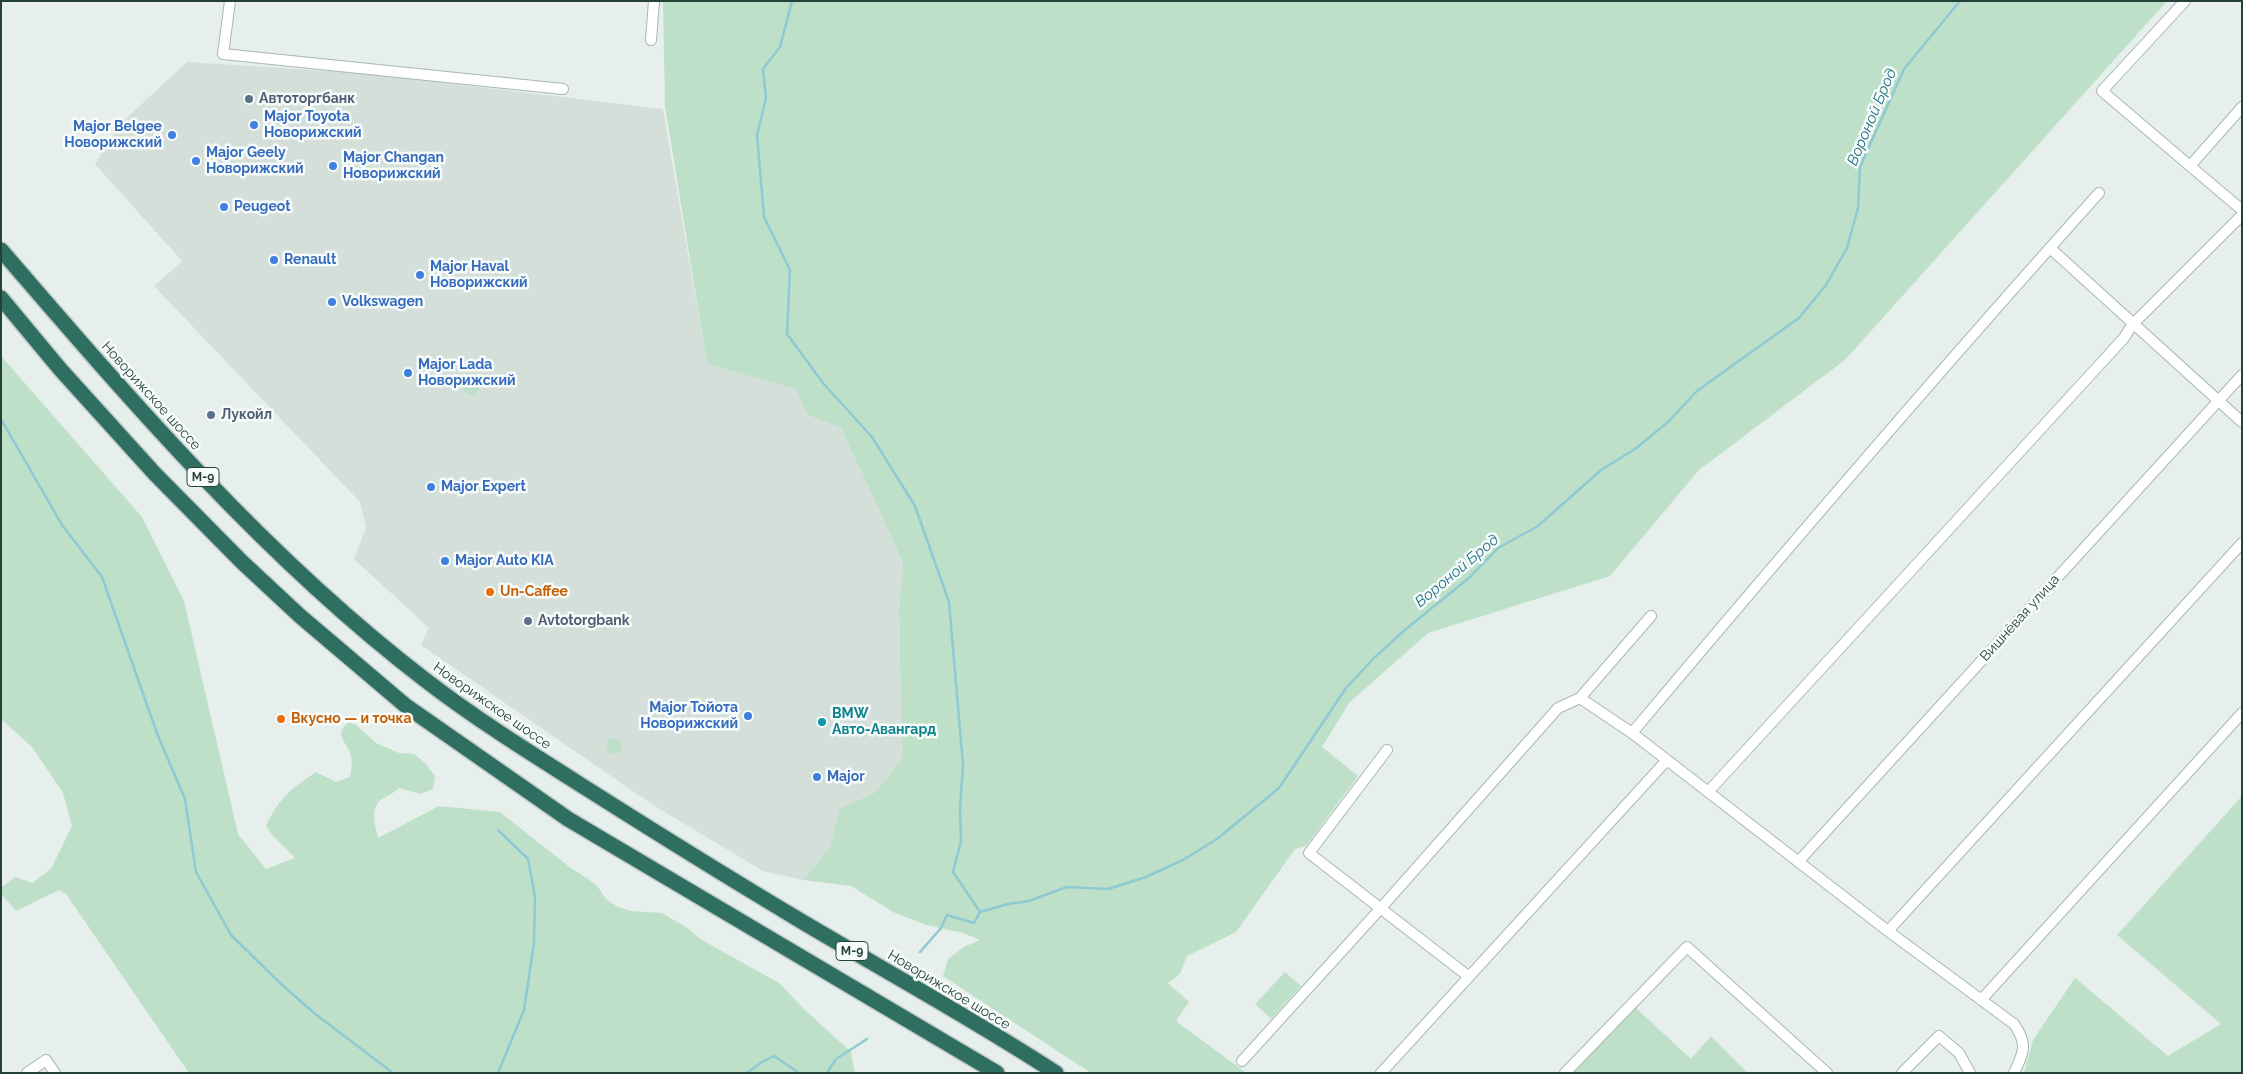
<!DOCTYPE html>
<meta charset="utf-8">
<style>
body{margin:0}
#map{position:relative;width:2243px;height:1074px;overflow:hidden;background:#e6efeb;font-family:Raleway,sans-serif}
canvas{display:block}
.frame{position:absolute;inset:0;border:2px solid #24423a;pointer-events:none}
</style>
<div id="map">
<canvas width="2243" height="1074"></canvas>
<div class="frame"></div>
</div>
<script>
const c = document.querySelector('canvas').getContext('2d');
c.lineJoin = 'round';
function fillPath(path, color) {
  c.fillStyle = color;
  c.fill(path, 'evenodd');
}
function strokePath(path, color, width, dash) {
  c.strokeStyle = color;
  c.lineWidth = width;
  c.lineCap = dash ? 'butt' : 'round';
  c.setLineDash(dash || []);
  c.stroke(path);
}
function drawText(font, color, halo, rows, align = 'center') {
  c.font = font + ' Raleway,sans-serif';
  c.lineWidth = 5;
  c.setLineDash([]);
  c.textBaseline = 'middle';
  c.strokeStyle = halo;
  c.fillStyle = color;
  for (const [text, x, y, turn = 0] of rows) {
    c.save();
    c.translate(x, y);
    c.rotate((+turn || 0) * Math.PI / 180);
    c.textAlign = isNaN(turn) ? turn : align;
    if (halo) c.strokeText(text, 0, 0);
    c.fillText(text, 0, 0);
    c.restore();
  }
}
const built = new Path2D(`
 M187,62L360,73L663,109L707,364L797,389L807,415L841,428L903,562L899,609L902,759L874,793L840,808L830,847L803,880L763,871L653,805L421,645L429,628L354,559L366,528L360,502L154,286L182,261L95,164L119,125Z`);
const green = new Path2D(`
 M663,1H2167L1845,360L1699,470L1610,576L1428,633L1349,703L1322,747L1358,776L1306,846L1295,849L1236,932L1187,956L1180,974L1168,983L1189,1002L1176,1021L1246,1073H1091L943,976L948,959L964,947L980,940L963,933L927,925L895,913L851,886L803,880L830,847L840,808L874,793L902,759L899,609L903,562L841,428L807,415L796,389L707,364L665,106Z
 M1,356L142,517L184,601L238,834L266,869L295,858C285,846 273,839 266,826C278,799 292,788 316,772L336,782L350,777C351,770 353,760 350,753C346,741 333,734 349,722L355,724L376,743L399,753L414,754L425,763L435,776L433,789L420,794L399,788C393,794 388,795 382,799C369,808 376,827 378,838L439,806L500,812L572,869L587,878L598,887L606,899L618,907L632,911L662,913L686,927L702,940L779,983L805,1010L851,1052L855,1073H189L66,894L59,890L16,911L1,894V888L15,877L32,883L51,869L72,826L63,793L32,747L1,719Z
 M463 387a8 8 0 1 1 16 0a8 8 0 1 1-16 0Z
 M606 746a8 8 0 1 1 16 0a8 8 0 1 1-16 0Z
 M2242,796V1073H2024L2033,1040L2075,978L2168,1056L2221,1024L2117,935Z
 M1285,972L1301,986L1271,1019L1255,1004Z
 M1635,1007L1691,1059L1711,1036L1748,1073H1572Z`);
const stream = new Path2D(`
 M792,1L780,47L763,69L766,98L757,135L764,217L790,270L787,334L823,383L872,437L915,506L949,602L963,765L960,809L961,841L953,872L980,912
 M1,419L62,525L102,577L158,736L185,799L196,872L231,935L279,982L314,1013L393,1073
 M498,830L528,859L535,897L534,943L524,1010L498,1073
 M920,952L941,928L947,915L974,923L980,912L1008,904L1029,901L1067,887L1108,889L1146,877L1183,860L1217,839L1279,788L1346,688L1374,658L1406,629L1470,577L1498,548L1538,526L1601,470L1635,449L1668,422L1697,391L1799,318L1826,285L1847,248L1858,208L1860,167L1904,69L1960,1
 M747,1073L762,1062L774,1056L799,1073
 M827,1073L836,1059L867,1039`);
const minor = new Path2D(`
 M230,1L223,54L563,89
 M2185,1L2102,91L2190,166
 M651,40L654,1
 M2242,107L2190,166L2242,210
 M2050,248L2242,422
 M1580,698L1651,616
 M1632,733C1785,551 1940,370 2099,193
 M1387,750L1309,853L1468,976
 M1708,792L2124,338L2132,325L2242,215
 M1798,862L2242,375
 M1888,931L2242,543
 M1982,999L2242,713
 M1242,1061L1381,908L1558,708L1580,698L1632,733L1888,931L2014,1024C2028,1044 2024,1052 2014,1073
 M27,1073L46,1060L55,1073
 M1381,1073L1667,760
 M1565,1073L1687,947L1827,1073
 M1902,1073L1939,1036L1959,1053L1970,1073`);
const highway = new Path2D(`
 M1,250C132,402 264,556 424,679C477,720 535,756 592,792C663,837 734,881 806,924C889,973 975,1020 1056,1073
 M1,298L60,369L155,474L242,562L300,616L406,706L568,819L997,1073`);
const markers = [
 [249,99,5,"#5c6f8a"],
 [254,125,5,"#3f7fe0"],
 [172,135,5,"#3f7fe0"],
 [196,161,5,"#3f7fe0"],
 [333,166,5,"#3f7fe0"],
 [224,207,5,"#3f7fe0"],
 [274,260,5,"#3f7fe0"],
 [420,275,5,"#3f7fe0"],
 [332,302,5,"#3f7fe0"],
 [408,373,5,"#3f7fe0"],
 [211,415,5,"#5c6f8a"],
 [431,487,5,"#3f7fe0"],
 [445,561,5,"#3f7fe0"],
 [490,592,5,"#e8710a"],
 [528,621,5,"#5c6f8a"],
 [748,716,5,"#3f7fe0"],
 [281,719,5,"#e8710a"],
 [822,722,5,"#0f9aa8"],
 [817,777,5,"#3f7fe0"]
];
const shields = [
 [203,477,32],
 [852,951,32]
];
const shieldNames = [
 ["М-9",203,477],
 ["М-9",852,951]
];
const serviceNames = [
 ["Автоторгбанк",259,99],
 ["Лукойл",221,415],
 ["Avtotorgbank",538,621]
];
const shopNames = [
 ["Major Toyota",264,117],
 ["Новорижский",264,133],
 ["Major Belgee",162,127,"right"],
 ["Новорижский",162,143,"right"],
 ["Major Geely",206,153],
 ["Новорижский",206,169],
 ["Major Changan",343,158],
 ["Новорижский",343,174],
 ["Peugeot",234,207],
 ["Renault",284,260],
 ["Major Haval",430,267],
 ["Новорижский",430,283],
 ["Volkswagen",342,302],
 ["Major Lada",418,365],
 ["Новорижский",418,381],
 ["Major Expert",441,487],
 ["Major Auto KIA",455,561],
 ["Major Тойота",738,708,"right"],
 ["Новорижский",738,724,"right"],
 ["Major",827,777]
];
const streetNames = [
 ["Новорижское шоссе",151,396,48],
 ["Вишнёвая улица",2020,618,-48],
 ["Новорижское шоссе",492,706,35],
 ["Новорижское шоссе",949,990,31]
];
const foodNames = [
 ["Un-Caffee",500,592],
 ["Вкусно — и точка",291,719]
];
const cultureNames = [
 ["BMW",832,714],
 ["Авто-Авангард",832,730]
];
const waterNames = [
 ["Вороной Брод",1872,117,-67],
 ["Вороной Брод",1457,571,-40]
];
fillPath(built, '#d4dfda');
fillPath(green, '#bfe0c8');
strokePath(stream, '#8ec9d4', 2.5);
strokePath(minor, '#a8b8b2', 12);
strokePath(highway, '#c2cac8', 18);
strokePath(minor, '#fff', 10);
strokePath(highway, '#2f6f62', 15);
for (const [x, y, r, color] of markers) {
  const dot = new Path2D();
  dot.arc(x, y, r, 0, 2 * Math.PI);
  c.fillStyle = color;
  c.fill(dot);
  strokePath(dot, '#f7fbf9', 2);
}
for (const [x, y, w] of shields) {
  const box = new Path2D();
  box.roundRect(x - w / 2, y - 9.5, w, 19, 4);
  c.fillStyle = '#f7fbf9';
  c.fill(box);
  strokePath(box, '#24423a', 1);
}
drawText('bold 12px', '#24423a', null, shieldNames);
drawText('bold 14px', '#4e5e75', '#f7fbf9', serviceNames, 'left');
drawText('bold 14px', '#366cbe', '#f7fbf9', shopNames, 'left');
drawText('14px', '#24423a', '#f7fbf9', streetNames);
drawText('bold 14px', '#c56008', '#f7fbf9', foodNames, 'left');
drawText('bold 14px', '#0d838f', '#f7fbf9', cultureNames, 'left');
drawText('italic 15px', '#1c6f80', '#f7fbf9', waterNames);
</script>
